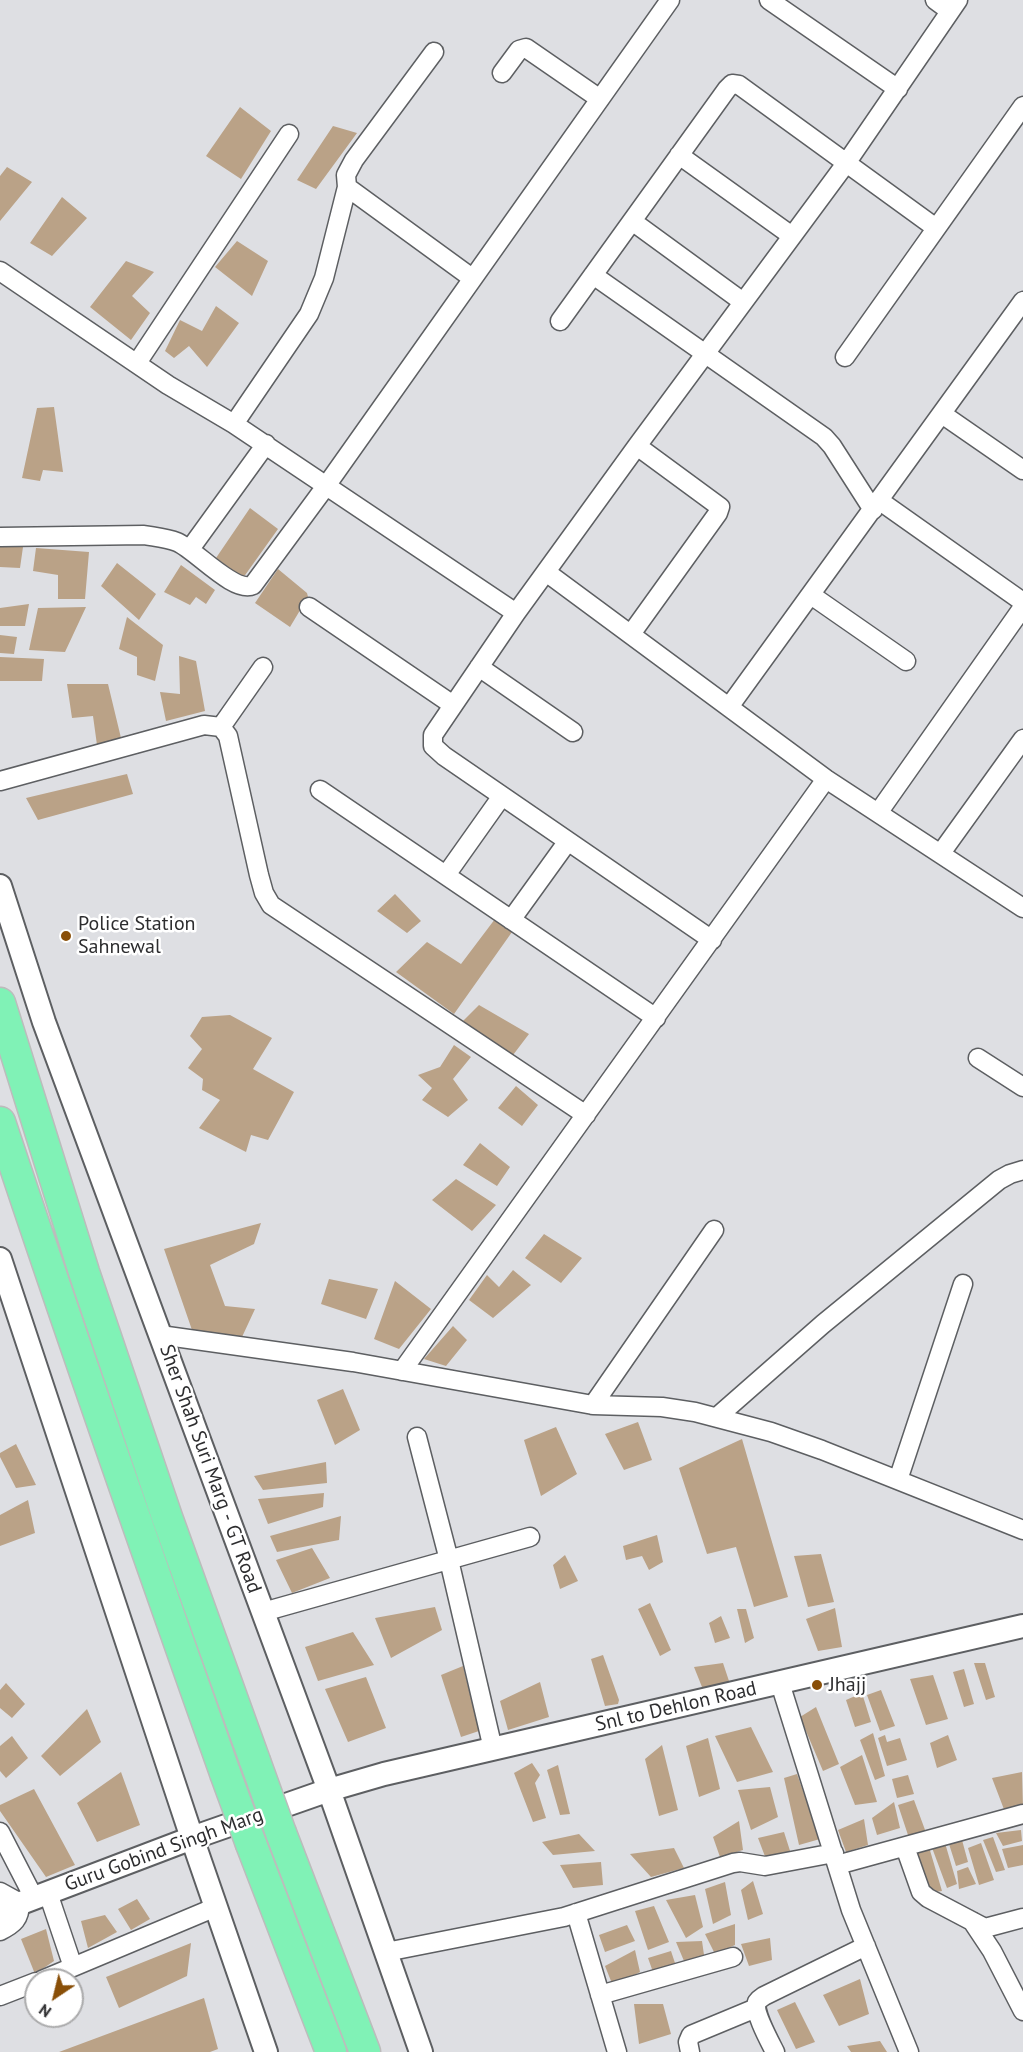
<!DOCTYPE html>
<style>
body{margin:0}
#map{position:relative;width:1023px;height:2052px;overflow:hidden;background:#dedfe3;font-family:"PT Sans",sans-serif}
canvas{display:block}
.north{position:absolute;left:24px;top:1968px;width:60px;height:60px;box-sizing:border-box;background:#fff;border:2px solid #ababac;border-radius:50%;rotate:215deg;font-size:16px;font-weight:700;line-height:24px;text-align:center;color:#2d2d2f}
.north::after{content:'';display:block;margin:auto;width:21px;height:27px;background:#894f08;clip-path:polygon(50% 0,100% 100%,50% 72%,0 100%)}
</style>
<div id="map">
<canvas width="1023" height="2052"></canvas>
<div class="north">N</div>
</div>
<script>
const c = document.querySelector('canvas').getContext('2d');
c.lineJoin = 'round';
function fillPath(path, color) {
  c.fillStyle = color;
  c.fill(path, 'evenodd');
}
function strokePath(path, color, width, dash) {
  c.strokeStyle = color;
  c.lineWidth = width;
  c.lineCap = dash ? 'butt' : 'round';
  c.setLineDash(dash || []);
  c.stroke(path);
}
function drawText(font, color, halo, rows, align = 'center') {
  c.font = font + ' "PT Sans",sans-serif';
  c.lineWidth = 5;
  c.setLineDash([]);
  c.textBaseline = 'middle';
  c.strokeStyle = halo;
  c.fillStyle = color;
  for (const [text, x, y, turn = 0] of rows) {
    c.save();
    c.translate(x, y);
    c.rotate((+turn || 0) * Math.PI / 180);
    c.textAlign = isNaN(turn) ? turn : align;
    if (halo) c.strokeText(text, 0, 0);
    c.fillText(text, 0, 0);
    c.restore();
  }
}
const building = new Path2D(`
 M240,107L271,131L241,179L206,156Z
 M333,126L357,133L316,189L297,180Z
 M7,167L32,182L0,221V176Z
 M62,197L87,218L52,256L30,243Z
 M237,241L268,261L252,296L215,267Z
 M126,261L154,272L132,296L150,313L131,340L90,307Z
 M216,306L239,323L207,367L189,346L174,358L165,351L180,320L202,331Z
 M54,407L63,472L43,470L40,481L22,478L37,408Z
 M250,508L278,529L243,578L216,558Z
 M0,547H23L20,568L0,567Z
 M36,548L89,552L85,599H58V575L33,571Z
 M117,563L156,594L139,620L101,586Z
 M181,565L215,590L206,604L196,597L190,605L164,592Z
 M278,569L307,593L308,597L290,627L255,603Z
 M29,604L25,626H0V608Z
 M86,607L65,652L29,650L38,608Z
 M127,617L163,645L155,681L137,675V657L119,649Z
 M0,635L17,637L14,654L0,653Z
 M179,656L196,661L205,711L166,721L160,692L180,694Z
 M0,657L44,659L42,681H0Z
 M67,684H108L121,738L97,745L93,716L72,718Z
 M127,774L133,794L38,820L26,798Z
 M395,894L421,921L407,933L377,911Z
 M495,919L512,932L454,1014L396,972L427,942L461,964Z
 M479,1005L529,1034L513,1055L463,1021Z
 M230,1015L272,1038L253,1069L294,1092L268,1140L251,1135L246,1152L199,1128L220,1100L202,1090L203,1079L188,1068L202,1049L190,1036L202,1017Z
 M454,1045L471,1057L453,1079L468,1100L448,1117L422,1100L432,1088L418,1075L440,1067Z
 M516,1086L538,1105L522,1126L498,1108Z
 M480,1143L510,1167L497,1186L463,1165Z
 M456,1179L496,1205L472,1231L432,1200Z
 M261,1223L254,1244L210,1265L225,1306L255,1309L242,1337L192,1330L164,1249Z
 M544,1234L582,1258L561,1283L525,1258Z
 M513,1270L531,1285L493,1318L469,1300L487,1275L499,1287Z
 M329,1279L378,1289L366,1319L321,1304Z
 M395,1281L431,1309L399,1349L374,1339Z
 M453,1326L467,1340L446,1366L424,1359Z
 M343,1389L360,1430L335,1445L317,1400Z
 M638,1422L652,1460L624,1470L605,1434Z
 M556,1427L577,1474L541,1496L524,1440Z
 M742,1439L788,1597L754,1607L736,1547L707,1554L679,1468Z
 M16,1444L36,1485L16,1488L0,1457V1453Z
 M326,1462L327,1483L263,1490L254,1476Z
 M324,1493L323,1507L268,1524L258,1499Z
 M28,1500L35,1533L0,1546V1515Z
 M341,1516L339,1540L277,1552L270,1536Z
 M657,1535L663,1562L649,1570L642,1556L626,1560L623,1546Z
 M312,1548L330,1578L292,1593L276,1560Z
 M821,1554L834,1602L808,1607L794,1556Z
 M565,1555L578,1581L560,1589L553,1565Z
 M650,1603L671,1650L660,1656L638,1609Z
 M435,1607L442,1630L391,1658L375,1618Z
 M835,1608L842,1647L818,1651L806,1619Z
 M737,1609H746L754,1638L745,1643Z
 M721,1616L730,1638L715,1643L709,1623Z
 M353,1632L374,1665L318,1681L305,1647Z
 M603,1655L619,1700L618,1704L605,1706L591,1659Z
 M723,1663L731,1687L704,1692L694,1667Z
 M974,1663H985L995,1697L986,1700Z
 M463,1666L479,1731L461,1737L441,1675Z
 M964,1669L974,1704L964,1707L953,1672Z
 M933,1675L948,1719L926,1725L910,1679Z
 M366,1677L386,1728L348,1742L325,1689Z
 M540,1682L549,1717L508,1730L500,1701Z
 M6,1683L25,1704L12,1718L0,1708V1690Z
 M881,1690L895,1726L880,1731L867,1695Z
 M862,1693L871,1722L855,1727L846,1700Z
 M816,1707L839,1764L823,1771L800,1717Z
 M87,1709L101,1742L60,1776L41,1756Z
 M751,1727L773,1772L737,1782L715,1736Z
 M873,1733L885,1776L875,1780L860,1740Z
 M885,1735L887,1742L900,1738L907,1760L887,1766L878,1738Z
 M948,1735L957,1760L937,1768L930,1743Z
 M12,1736L28,1758L6,1778L0,1771V1746Z
 M708,1738L720,1789L699,1797L686,1746Z
 M662,1745L678,1810L659,1816L645,1759Z
 M862,1755L877,1802L855,1805L840,1767Z
 M532,1763L540,1775L535,1783L546,1818L533,1822L514,1773Z
 M558,1765L570,1814L560,1815L547,1770Z
 M121,1772L140,1825L97,1842L77,1803Z
 M1022,1772L1023,1808L1005,1812L992,1778Z
 M797,1774L820,1839L799,1845L784,1778Z
 M908,1775L914,1794L897,1798L892,1779Z
 M770,1787L778,1817L751,1830L738,1790Z
 M34,1789L75,1865L46,1877L0,1811V1805Z
 M914,1800L928,1838L910,1841L898,1805Z
 M894,1802L900,1828L877,1835L872,1818Z
 M864,1819L868,1845L846,1852L838,1830Z
 M739,1821L743,1850L720,1857L713,1837Z
 M1021,1830L1022,1841L1003,1846L996,1833Z
 M784,1832L791,1854L766,1859L758,1838Z
 M579,1834L595,1851L553,1855L542,1842Z
 M993,1837L1005,1870L996,1872L983,1840Z
 M962,1840L968,1862L956,1866L949,1844Z
 M945,1843L957,1884L947,1888L931,1845Z
 M981,1843L994,1880L979,1885L968,1848Z
 M1023,1845V1865L1008,1868L1002,1849Z
 M929,1847L942,1891L929,1893L915,1853Z
 M674,1848L684,1868L651,1877L630,1854Z
 M601,1862L603,1885L573,1888L560,1865Z
 M968,1867L976,1884L959,1889L957,1871Z
 M753,1881L763,1914L748,1920L741,1890Z
 M725,1882L731,1915L713,1924L705,1889Z
 M695,1895L703,1927L686,1938L666,1900Z
 M137,1899L150,1919L131,1930L118,1909Z
 M654,1906L669,1942L648,1950L635,1911Z
 M105,1915L117,1932L88,1948L81,1921Z
 M735,1924V1945L715,1954L705,1934Z
 M627,1925L635,1941L605,1952L599,1935Z
 M46,1929L54,1961L35,1974L21,1939Z
 M770,1938L772,1960L749,1966L741,1944Z
 M702,1941L704,1955L684,1961L676,1942Z
 M191,1943L187,1976L119,2008L106,1977Z
 M635,1950L640,1972L613,1986L605,1966Z
 M671,1951L675,1963L653,1972L648,1958Z
 M860,1979L869,2014L839,2026L823,1995Z
 M204,1998L218,2049L210,2052H59Z
 M795,2002L815,2042L796,2049L777,2010Z
 M634,2004H663L671,2034L639,2044Z
 M880,2041L887,2052H851L847,2046Z`);
const minor = new Path2D(`
 M769,0L898,89
 M935,0L950,11
 M434,52L354,160L346,175L347,187L472,278
 M502,73L519,50L526,48L600,99
 M679,155L792,236
 M632,221L743,302
 M0,271L168,385L234,424L516,613
 M593,275L824,437L832,446L873,510
 M560,321L727,89L732,84L739,85L936,228
 M845,357L1023,106
 M137,363L289,134
 M942,414L1023,470
 M234,424L309,314L324,278L347,187
 M880,501L1023,602
 M0,537L144,535C155,537 167,538 177,542C196,550 234,594 253,585L326,486L670,0
 M190,549L266,444
 M546,572L826,779L1023,908
 M811,595L906,661
 M309,607L453,705
 M631,634L718,513L720,507L637,446
 M479,667L573,732
 M729,707L1023,301
 M221,727L263,667
 M0,781L204,725L221,727L228,736L259,875L264,893L271,905L586,1115
 M320,790L656,1018
 M878,813L1023,607
 M941,853L1023,739
 M446,875L502,796
 M511,920L568,841
 M712,940L444,756L433,746V735L516,613L637,446L847,162L958,0
 M978,1058L1023,1087
 M160,1335L353,1362L593,1405L662,1407L695,1412L771,1432L822,1450L1023,1530
 M402,1371L826,779
 M593,1405L714,1230
 M717,1417L823,1324L999,1180L1010,1174L1023,1170
 M417,1437L449,1560L493,1749
 M898,1480L963,1284
 M263,1612L530,1537
 M780,1683L851,1910L909,2052
 M0,1832L34,1898
 M905,1847L921,1892L928,1898L985,1928L1023,1918
 M837,1865L1023,1814
 M0,1892L20,1903C20,1919 14,1924 0,1931
 M48,1893L73,1967
 M576,1913L617,2052
 M972,1921L992,1951L1023,2011
 M386,1952L564,1917L733,1863L740,1862L765,1866L834,1853
 M42,1980L216,1907
 M600,1995L733,1957
 M0,1996L36,1982
 M690,2052L688,2042L691,2035L756,2008
 M775,2052C770,2042 753,2011 757,2002C759,1999 761,1998 764,1996L866,1946`);
const tertiary = new Path2D(`
 M0,886L44,1022L329,1790L421,2052
 M0,1259L192,1838L266,2052
 M0,1911L192,1838L329,1790L384,1774L1023,1626`);
const trunk = new Path2D(`
 M0,1003L84,1272L167,1517L255,1761
 M0,1122C72,1340 148,1556 225,1773
 M281,1833L365,2052
 M251,1844L331,2052`);
const trunkBridge = new Path2D(`
 M255,1761L281,1833
 M225,1773L251,1844`);
const markers = [
 [66,936,6,"#894f08"],
 [817,1685,6,"#894f08"]
];
const poiNames = [
 ["Police Station",78,924],
 ["Sahnewal",78,947],
 ["Jhajj",829,1685]
];
const streetNames = [
 ["Sher Shah Suri Marg - GT Road",210,1469,70],
 ["Snl to Dehlon Road",676,1707,-13],
 ["Guru Gobind Singh Marg",164,1850,-20]
];
fillPath(building, '#baa287');
strokePath(minor, '#5d5f62', 21);
strokePath(tertiary, '#5d5f62', 26);
strokePath(trunk, '#bcbcbc', 33);
strokePath(minor, '#fff', 18);
strokePath(tertiary, '#fff', 22);
strokePath(trunk, '#80f2b6', 30);
strokePath(trunkBridge, '#bcbcbc', 33, []);
strokePath(trunkBridge, '#80f2b6', 30);
for (const [x, y, r, color] of markers) {
  const dot = new Path2D();
  dot.arc(x, y, r, 0, 2 * Math.PI);
  c.fillStyle = color;
  c.fill(dot);
  strokePath(dot, '#fff', 2);
}
drawText('20px', '#2d2d2f', '#fff', poiNames, 'left');
drawText('20px', '#2d2d2f', '#fff', streetNames);
</script>
